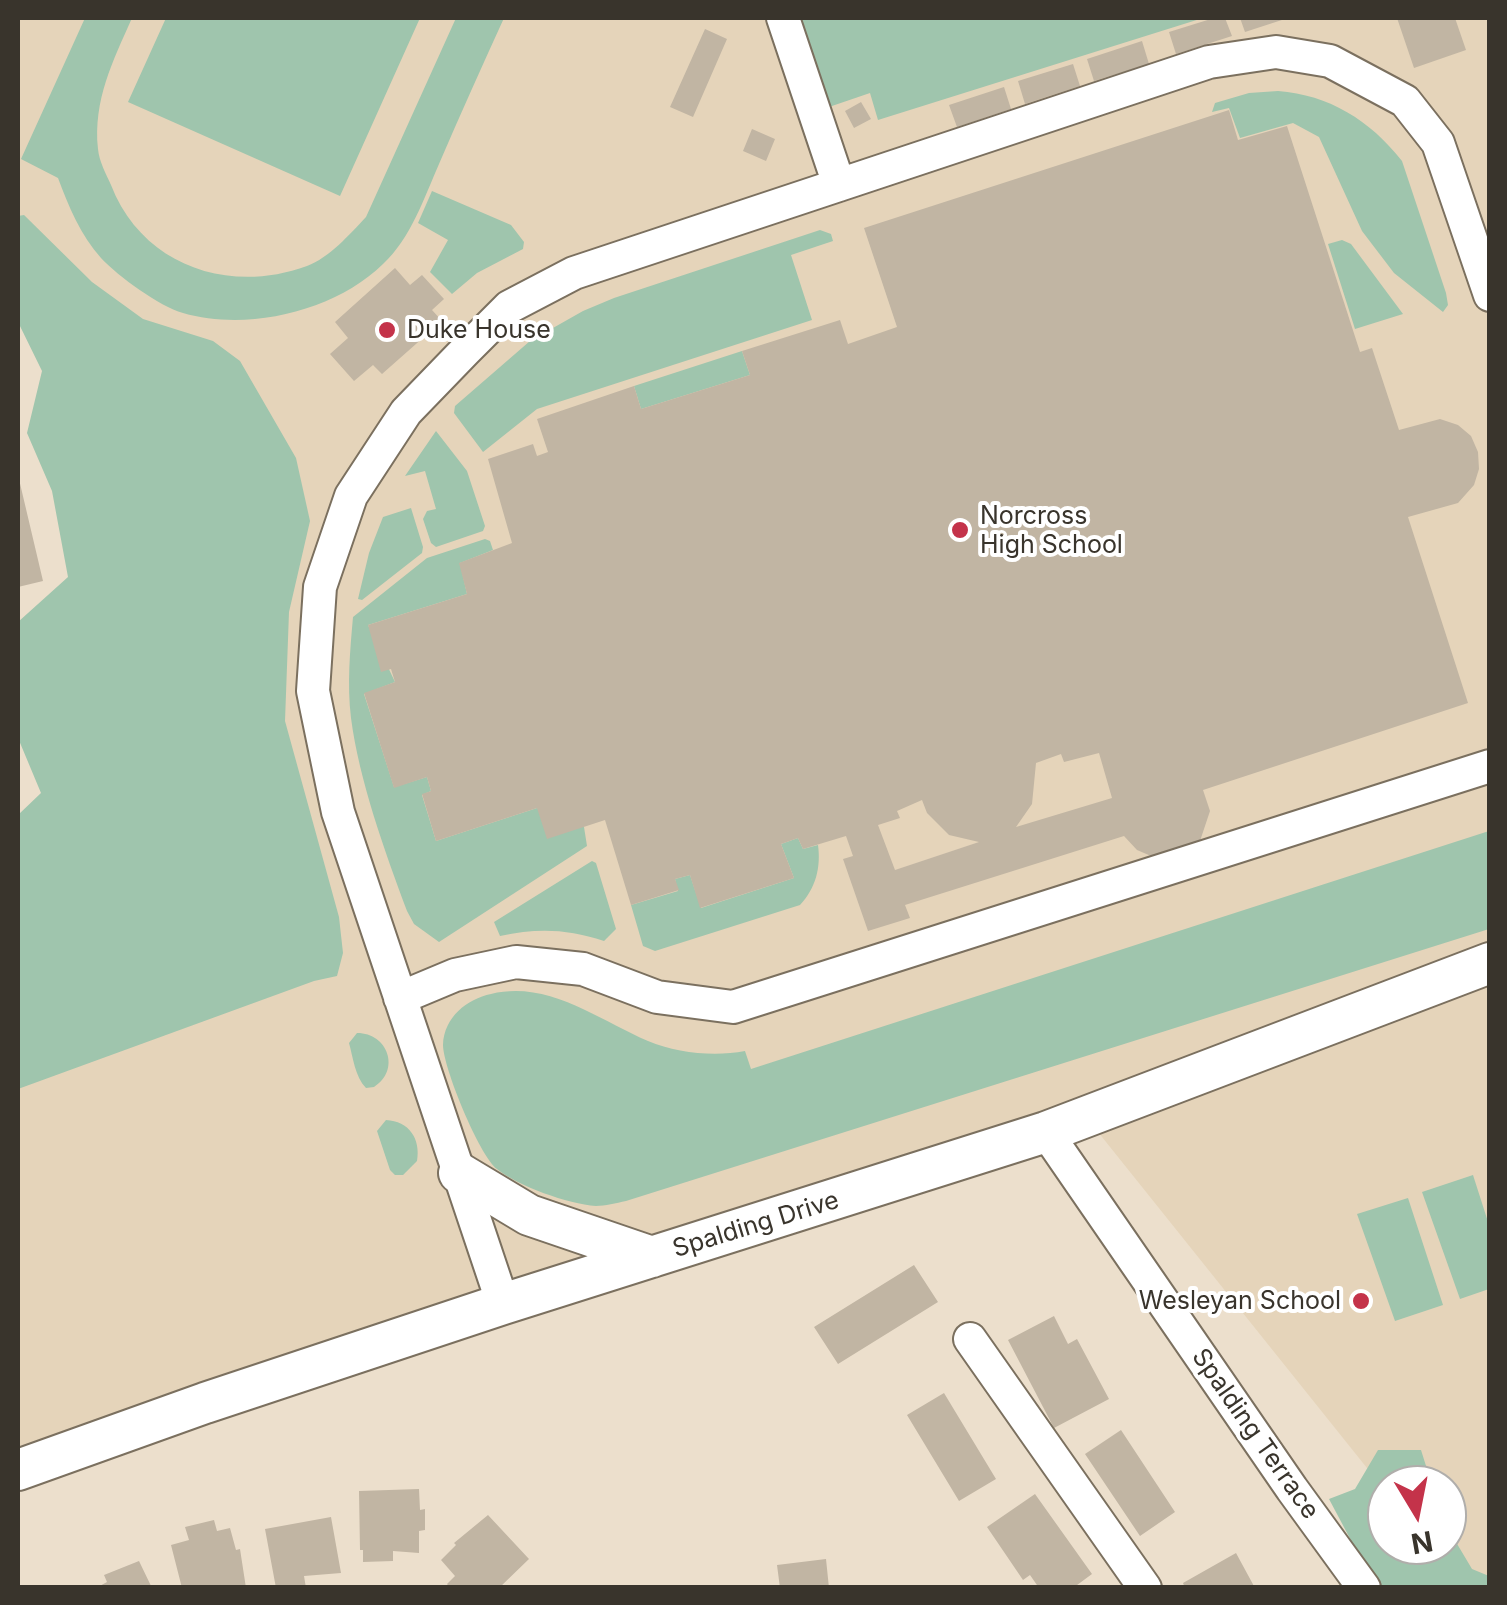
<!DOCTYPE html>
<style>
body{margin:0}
#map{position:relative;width:1507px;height:1605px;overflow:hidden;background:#ecdfcc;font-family:Inter,sans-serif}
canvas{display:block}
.frame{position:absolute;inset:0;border:20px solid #39342c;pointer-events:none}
.north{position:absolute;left:1367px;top:1465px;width:100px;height:100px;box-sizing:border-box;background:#fff;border:2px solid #b0aeab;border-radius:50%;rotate:170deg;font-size:28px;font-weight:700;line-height:40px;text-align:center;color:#39342c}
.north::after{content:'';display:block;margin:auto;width:35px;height:45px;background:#c4334a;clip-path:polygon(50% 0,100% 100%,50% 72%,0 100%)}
</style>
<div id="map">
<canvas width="1507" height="1605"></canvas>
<div class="frame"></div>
<div class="north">N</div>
</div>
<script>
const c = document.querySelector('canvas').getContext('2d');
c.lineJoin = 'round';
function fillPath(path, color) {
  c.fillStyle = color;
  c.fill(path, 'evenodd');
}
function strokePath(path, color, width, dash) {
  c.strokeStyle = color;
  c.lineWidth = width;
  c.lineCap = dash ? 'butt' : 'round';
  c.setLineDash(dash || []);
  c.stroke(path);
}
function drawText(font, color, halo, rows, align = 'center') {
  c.font = font + ' Inter,sans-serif';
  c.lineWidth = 8;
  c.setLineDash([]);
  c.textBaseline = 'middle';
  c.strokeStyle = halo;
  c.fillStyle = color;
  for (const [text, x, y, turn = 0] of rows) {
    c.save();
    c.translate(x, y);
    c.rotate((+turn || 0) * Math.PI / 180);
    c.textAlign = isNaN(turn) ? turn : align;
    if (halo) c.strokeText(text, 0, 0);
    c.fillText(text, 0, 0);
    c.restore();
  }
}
const built = new Path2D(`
 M18,18H1489V1587L1447,1545V1485H1387V1493L1086,1117L18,1469V989L246,886L18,243Z`);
const green = new Path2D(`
 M85,18H132C113,61 93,100 98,149C99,161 106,174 111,185C142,265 228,295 307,266C329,258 350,234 366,217L456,18H504C482,66 460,115 439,164C424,198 411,238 383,264C335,311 248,332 183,313C159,306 119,277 101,258C81,236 68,205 58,178L21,159Z
 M166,18H420L340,196L128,102Z
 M800,18H1203L878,120L870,93L829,107Z
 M1278,91C1329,95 1370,120 1402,161L1446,293L1448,305L1443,312L1394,273L1362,231L1319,137L1293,123L1240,138L1229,108L1212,112L1215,103L1249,93Z
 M432,191L511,225L524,242L523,249L477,273L452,294L430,272L448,240L418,223Z
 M24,215L92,282L143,319L213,341L240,361L296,458L310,521L289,612L285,721L339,917L343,953L337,976L314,981L18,1089V815L41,793L18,738V622L68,577L52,491L27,433L42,371L18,322V216Z
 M820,230L831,234L833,241L791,255L812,320L537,409L483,452L454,413L455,406L530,341L583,311L614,298Z
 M1342,240L1351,244L1403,314L1355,329L1328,244Z
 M742,351L750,375L641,409L634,386Z
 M436,431L467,471L485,526L483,531L436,547L431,543L423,519L427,511L436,509L425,471L405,476Z
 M411,508L423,547L422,553L362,600L358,599L369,553L383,517Z
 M485,539L490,541L493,550L460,563L467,594L368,625L395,682L364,694L394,787L427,777L431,791L422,795L436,841L537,808L584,827L587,846L439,942L414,924L407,911C385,852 359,780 351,718C347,684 350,651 353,617L427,558Z
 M1489,831V929L626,1201C616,1203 605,1206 596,1206C568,1204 518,1186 497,1169C479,1155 443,1067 443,1045C444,1017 467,999 491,994C549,980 598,1020 648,1041C677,1053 714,1057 745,1051L751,1069Z
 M798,838L803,849L818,845C821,867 816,888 800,905L655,951L643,946L631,905L678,891L675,879L690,875L701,908L794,878L781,844Z
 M592,861L596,863L616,929L604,941C567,929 538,928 500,936L494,922Z
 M357,1033C388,1033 401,1070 374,1087L366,1088C355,1077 353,1057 349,1043Z
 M386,1120C409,1121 421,1139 417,1161L403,1175H395L390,1170L377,1131Z
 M1473,1175L1489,1225V1289L1460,1299L1422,1192Z
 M1408,1198L1443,1305L1395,1321L1357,1214Z
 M1378,1450H1421L1432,1485H1387V1545H1447V1527L1472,1569L1489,1576V1587H1381L1363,1563L1329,1499L1355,1489Z`);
const building = new Path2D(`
 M1214,18H1225L1232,36L1176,54L1169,32Z
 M1240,18H1288L1245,32Z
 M1397,18H1455L1466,50L1414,68Z
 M705,29L727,39L693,117L670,107Z
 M1142,41L1149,64L1094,81L1087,59Z
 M1073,64L1080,86L1025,104L1018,81Z
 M1004,87L1011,109L957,127L949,105Z
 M861,102L871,119L854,128L845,111Z
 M1229,110L1238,140L1287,126L1360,352L1372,348L1399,430L1440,419L1458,425L1471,436L1478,452L1479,469L1474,485L1458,503L1408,517L1468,703L1203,790L1210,811L1199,844L1169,856H1151L1137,850L1124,836L905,905L910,918L868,931L843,859L853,856L846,836L803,849L798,838L781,844L794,878L700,908L690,875L675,879L679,890L631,905L605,820L547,839L537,808L436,841L422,794L431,791L427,777L394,788L364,693L395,682L391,669L381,672L368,625L467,594L459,563L512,543L488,459L533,444L537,456L548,452L537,419L634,386L641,409L750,375L742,351L840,320L848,344L897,327L864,228ZM1099,753L1112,798L1016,827L1032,804L1036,763L1061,754L1064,762ZM922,800L927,813L949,835L979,842L895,870L878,825L900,818L897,811Z
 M752,129L775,139L766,161L743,151Z
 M395,268L410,285L422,275L444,299L432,310L442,321L382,374L373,365L354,381L330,354L348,338L335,322Z
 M18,475L43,581L18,587Z
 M914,1265L938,1302L838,1364L814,1327Z
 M1054,1316L1068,1344L1077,1339L1109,1399L1054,1428L1008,1340Z
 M944,1393L996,1479L959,1501L907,1415Z
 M1121,1430L1175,1512L1140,1536L1085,1454Z
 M419,1489L420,1510L425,1509V1530L419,1531V1553L393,1551V1561L363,1562V1550H360L359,1491Z
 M1035,1494L1092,1574L1073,1588H1039L1030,1575L1023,1580L987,1527Z
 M488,1515L529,1559L499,1588H450L447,1584L455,1576L441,1560L456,1545L454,1543Z
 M331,1517L341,1573L304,1576L306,1588H276L265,1529Z
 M214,1520L217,1531L230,1528L236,1550L240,1549L246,1588H182L171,1545L189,1540L185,1527Z
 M1236,1553L1255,1588H1185L1183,1583Z
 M826,1559L829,1588H780L777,1565Z
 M139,1561L152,1588H96L107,1582L104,1575Z`);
const minor = new Path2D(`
 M783,18L839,185
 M400,998L455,975L516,962L583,969L657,997L733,1007L1490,766
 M1046,1132L1292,1489L1364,1588
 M503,1304L338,812L313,691L320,587L351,496L406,412L465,351L509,307L574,273L1209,62L1276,52L1330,61L1405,101L1438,143L1490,295
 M970,1339L1145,1588`);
const major = new Path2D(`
 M459,1173L529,1215L652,1257
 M18,1470L205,1403L503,1304L1046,1132L1490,963`);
const markers = [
 [387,330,10,"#c4334a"],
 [960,530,10,"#c4334a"],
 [1361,1301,10,"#c4334a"]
];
const poiNames = [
 ["Duke House",407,330],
 ["Norcross",980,516],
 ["High School",980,545],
 ["Wesleyan School",1341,1301,"right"]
];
const streetNames = [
 ["Spalding Drive",756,1225,-17],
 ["Spalding Terrace",1255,1434,55]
];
fillPath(built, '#e5d4ba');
fillPath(green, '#9fc5ad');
fillPath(building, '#c1b5a3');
strokePath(minor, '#7b705f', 36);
strokePath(major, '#7b705f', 44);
strokePath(minor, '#fff', 32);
strokePath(major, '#fff', 40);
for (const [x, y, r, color] of markers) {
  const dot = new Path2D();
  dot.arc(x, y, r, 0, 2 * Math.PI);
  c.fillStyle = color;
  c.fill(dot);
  strokePath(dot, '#fff', 4);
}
drawText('25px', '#39342c', '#fff', poiNames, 'left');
drawText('25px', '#39342c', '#fff', streetNames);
</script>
